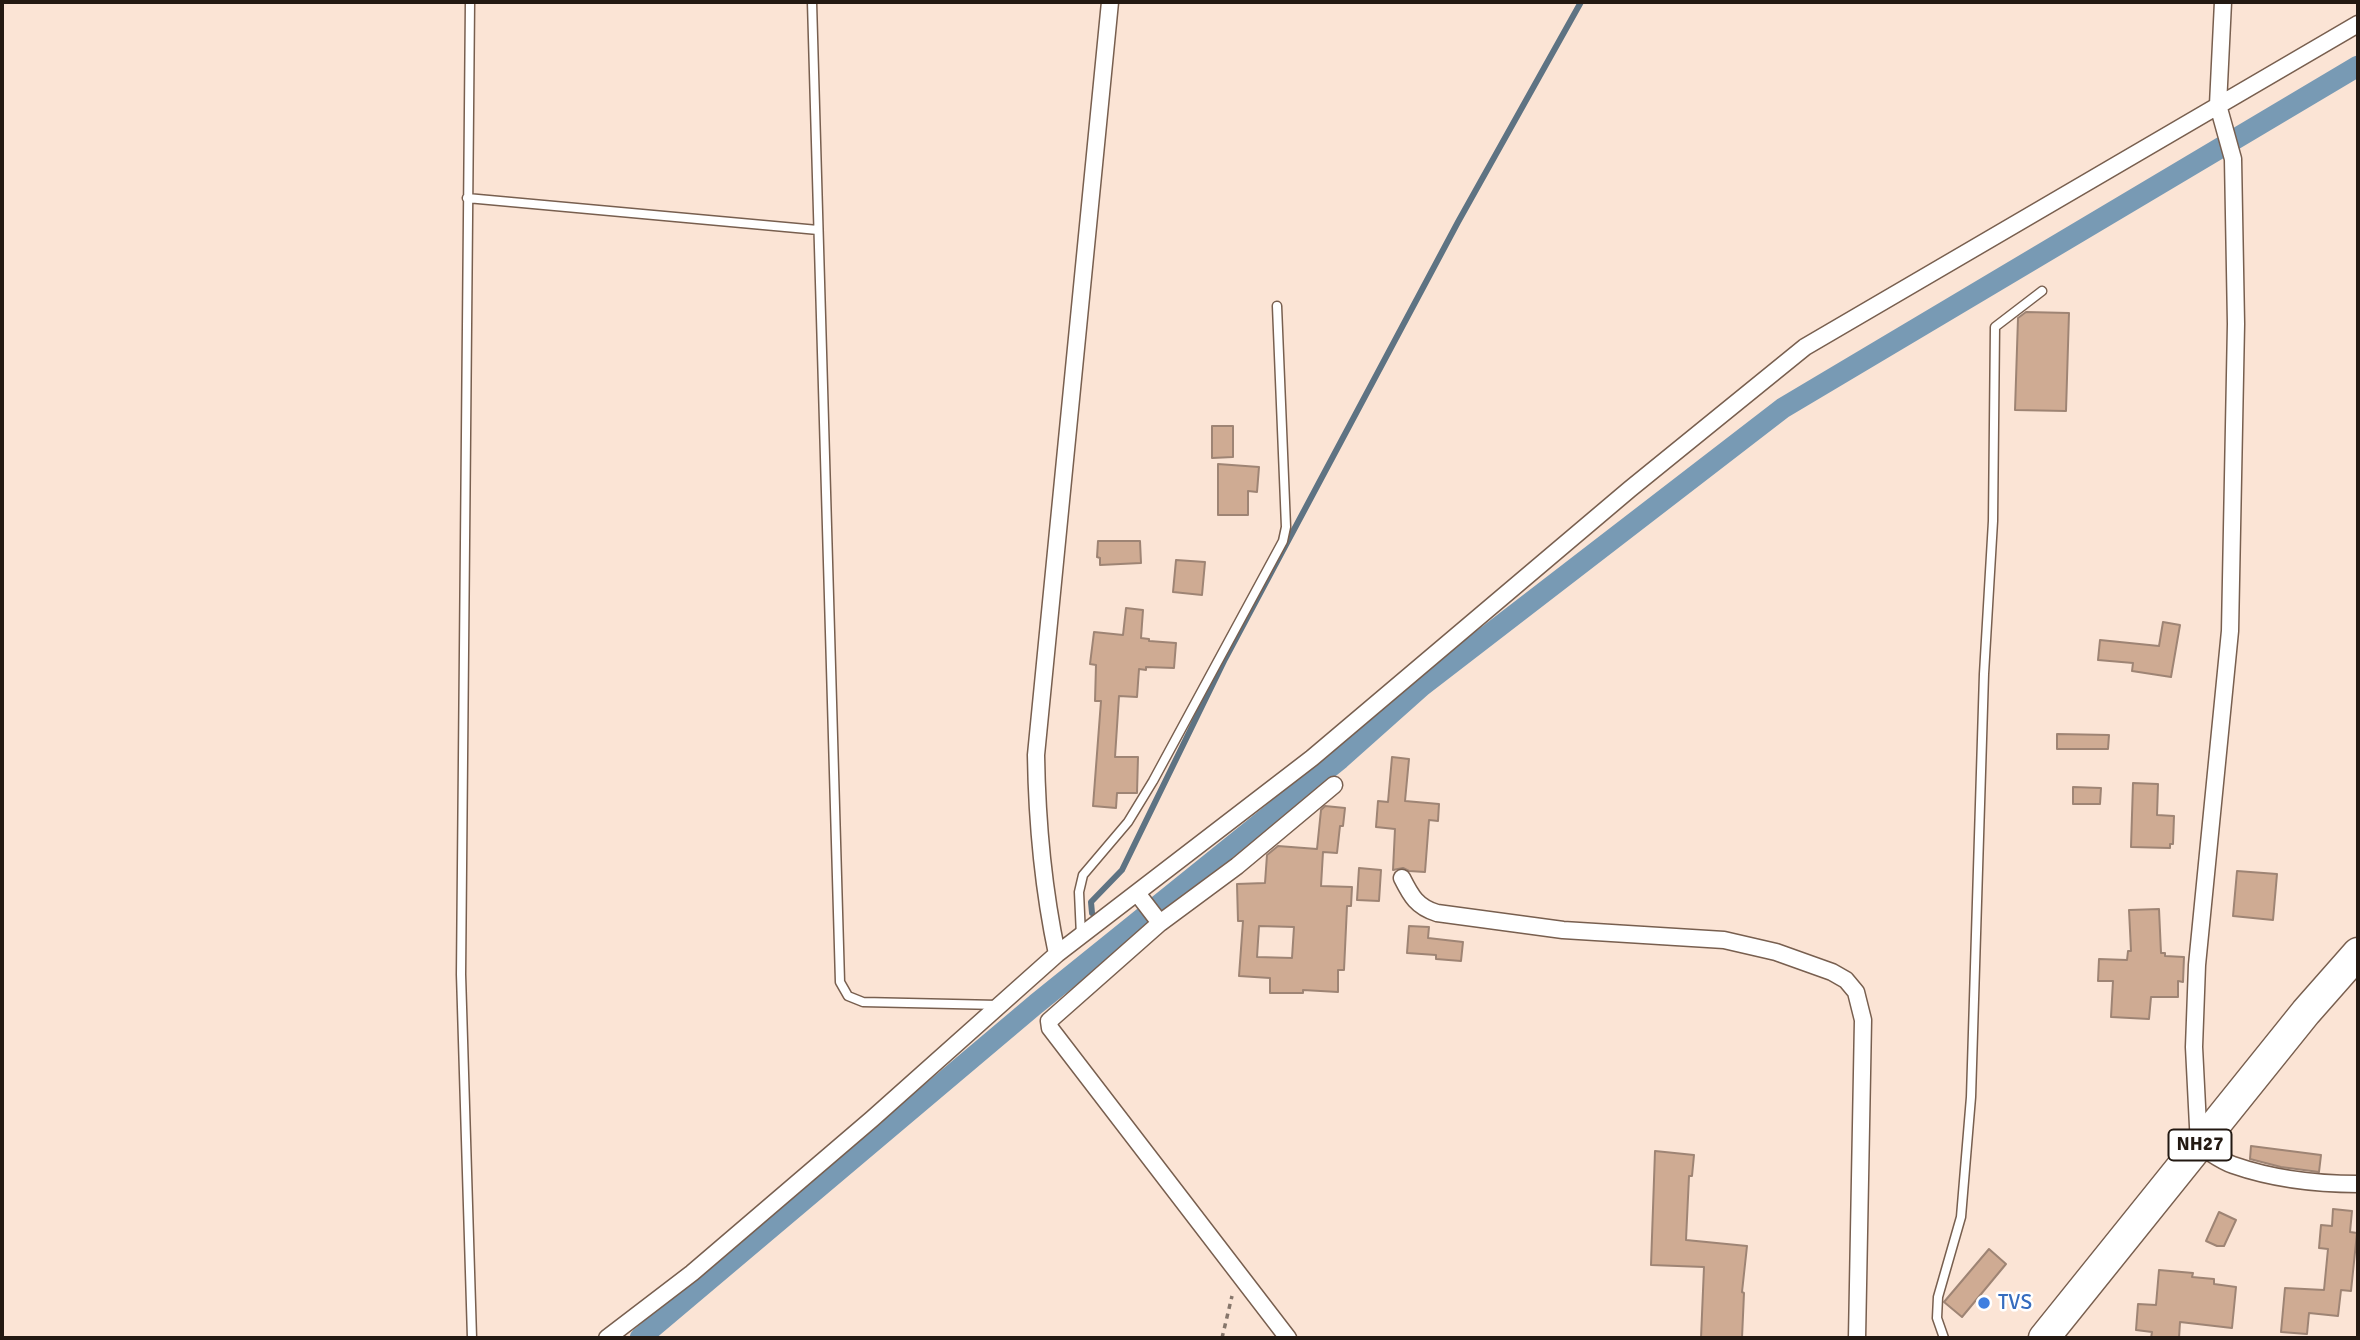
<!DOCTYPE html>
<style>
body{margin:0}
#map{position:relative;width:2360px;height:1340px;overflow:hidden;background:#fbe4d5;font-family:Signika,sans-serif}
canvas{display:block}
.frame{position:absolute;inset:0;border:4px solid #231912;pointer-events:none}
</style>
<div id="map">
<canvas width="2360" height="1340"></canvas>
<div class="frame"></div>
</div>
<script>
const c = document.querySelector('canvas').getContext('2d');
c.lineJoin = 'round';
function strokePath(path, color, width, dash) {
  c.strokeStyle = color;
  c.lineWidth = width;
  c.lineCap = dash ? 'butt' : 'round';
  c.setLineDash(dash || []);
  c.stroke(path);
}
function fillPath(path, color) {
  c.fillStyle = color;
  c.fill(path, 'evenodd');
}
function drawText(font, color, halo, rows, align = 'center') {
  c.font = font + ' Signika,sans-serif';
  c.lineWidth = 5;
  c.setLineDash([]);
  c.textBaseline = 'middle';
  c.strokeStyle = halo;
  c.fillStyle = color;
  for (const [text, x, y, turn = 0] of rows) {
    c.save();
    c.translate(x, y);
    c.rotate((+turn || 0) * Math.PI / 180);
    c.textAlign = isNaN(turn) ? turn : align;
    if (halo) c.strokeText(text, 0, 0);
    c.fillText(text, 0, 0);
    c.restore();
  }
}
const stream = new Path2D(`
 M1092,913L1091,902L1122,870L1225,659L1458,222L1581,2`);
const canal = new Path2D(`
 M640,1338L1036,1004L1340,759L1422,686L1783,408L2358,66`);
const building = new Path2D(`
 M2026,312L2069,313L2066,411L2015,410L2018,318Z
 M1212,426H1233V457L1212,458Z
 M1218,464L1259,467L1257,492L1248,491V515H1218Z
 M1098,541H1140L1141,563L1100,565V558L1097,557Z
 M1176,560L1205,562L1202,595L1173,592Z
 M1126,608L1143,610L1141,638L1149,639V641L1176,643L1174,668L1146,667V670L1139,669L1137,697L1119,696L1115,757H1138L1137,793H1117L1116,808L1093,806L1101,701H1095L1096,665L1090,664L1094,632L1123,635Z
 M2163,622L2180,625L2171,677L2132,671L2133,663L2098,660L2100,640L2159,646Z
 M2057,734L2109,735L2108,749H2057Z
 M1392,757L1409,759L1405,801L1439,804L1438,821L1429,820L1425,872L1409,871L1403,868L1393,870L1395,829L1376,827L1378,801L1388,802Z
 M2133,783L2158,784L2157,815L2174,816L2173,844H2170V848L2131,847Z
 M2073,787L2101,788L2100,804H2073Z
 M1325,806L1345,808L1343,826H1340L1337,853L1323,852L1321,886L1352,887L1351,906H1347L1344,970H1338V992L1303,990V993H1270V978L1239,976L1243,921H1238L1237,884L1265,883L1267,855L1278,846L1317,849L1321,810ZM1259,926L1294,927L1292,958L1257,957Z
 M1359,868L1381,870L1379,901L1357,900Z
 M2237,871L2277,874L2273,920L2233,916Z
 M2159,909L2161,953H2165V956L2184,957L2183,982L2178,981V997H2151L2149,1019L2111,1017L2113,981H2098L2099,959L2127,960L2128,951H2131L2129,910Z
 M1409,926L1429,927L1428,938L1463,942L1461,961L1436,959V955L1407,953Z
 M2251,1146L2321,1155L2319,1172L2281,1167L2250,1159Z
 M1655,1151L1694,1155L1692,1176H1689L1686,1240L1747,1246L1742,1292L1744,1293L1742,1338H1701L1704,1267L1651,1265Z
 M2333,1209L2352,1211L2350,1232L2357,1233L2351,1291L2341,1290L2338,1316L2309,1313L2307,1334L2281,1332L2285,1288L2324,1290L2328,1249L2319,1248L2321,1225L2332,1226Z
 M2219,1212L2236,1220L2224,1246H2217L2206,1241Z
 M1989,1249L2006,1264L1962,1317L1944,1302Z
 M2159,1270L2193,1273L2192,1277L2214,1279V1284L2236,1287L2232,1328L2180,1322L2179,1338H2151L2152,1332L2136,1330L2138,1304L2156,1305Z`);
const path = new Path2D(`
 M1222,1338L1232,1296`);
const lane = new Path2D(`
 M470,2L461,974L472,1338
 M812,2L840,982L848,996L863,1002L998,1005
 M467,198L818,230
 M1081,936L1079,892L1083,875L1128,822L1153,781L1283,541L1286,527L1277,306
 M1944,1338L1937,1318L1938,1297L1961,1217L1971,1097L1984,674L1993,521L1995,327L2042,291`);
const street = new Path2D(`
 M2223,2L2218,105L2233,159L2236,324L2230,631L2197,965L2194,1047L2199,1146C2210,1152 2221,1161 2233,1165C2273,1179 2316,1184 2358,1184
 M1402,878C1411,896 1417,907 1437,913L1563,930L1724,940L1776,952L1832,972L1846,980L1856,992L1863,1020L1857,1338
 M1137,893L1160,923
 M1057,954C1043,888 1037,823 1036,755L1110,2
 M607,1338L692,1273L872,1119L1057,954L1312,758L1630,489L1805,347L2358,24
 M1288,1338L1050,1028L1049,1021L1160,923L1237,866L1334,785`);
const highway = new Path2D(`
 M2044,1338L2306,1012L2358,953`);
const markers = [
 [1984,1303,7,"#3f7fe0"]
];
const shields = [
 [2200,1145,63]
];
const shieldNames = [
 ["NH27",2200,1145]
];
const shopNames = [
 ["TVS",1998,1303]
];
strokePath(stream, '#5e7383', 6);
strokePath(canal, '#789ab4', 21);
fillPath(building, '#cfab93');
strokePath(building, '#9e8474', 2);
strokePath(lane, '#785f4f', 11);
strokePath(street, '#785f4f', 19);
strokePath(highway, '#785f4f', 33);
strokePath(path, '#86766b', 3.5, [5, 5]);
strokePath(lane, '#fff', 8);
strokePath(street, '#fff', 16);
strokePath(highway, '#fff', 30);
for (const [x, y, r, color] of markers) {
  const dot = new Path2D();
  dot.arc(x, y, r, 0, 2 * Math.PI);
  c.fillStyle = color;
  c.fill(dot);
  strokePath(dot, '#fff', 2.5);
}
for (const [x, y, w] of shields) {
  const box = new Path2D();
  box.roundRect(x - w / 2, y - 15.5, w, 31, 5);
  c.fillStyle = '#fff';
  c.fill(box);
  strokePath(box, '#231912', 2);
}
drawText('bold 19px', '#231912', null, shieldNames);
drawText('21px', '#366cbe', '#fff', shopNames, 'left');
</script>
